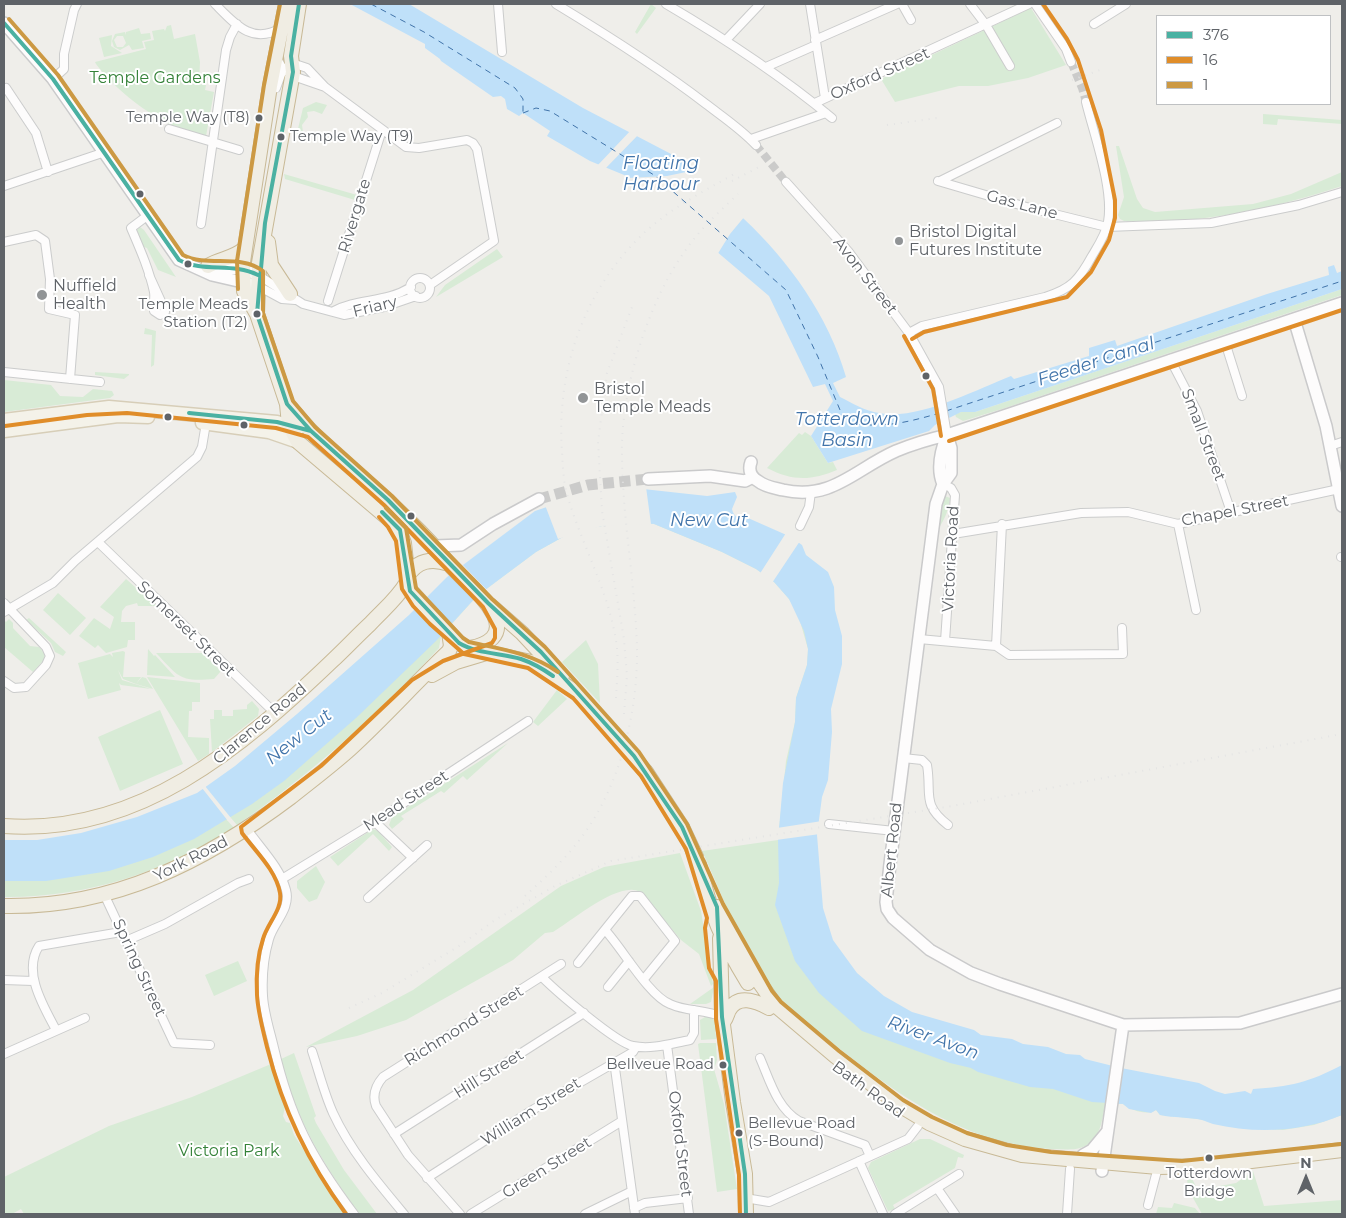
<!DOCTYPE html>
<style>
body{margin:0}
#map{position:relative;width:1346px;height:1218px;overflow:hidden;background:#efeeea;font-family:Montserrat,sans-serif}
canvas{display:block}
.frame{position:absolute;inset:0;border:5px solid #5f6368;pointer-events:none}
.legend{position:absolute;left:1156px;top:15px;width:175px;height:90px;box-sizing:border-box;background:#fff;border:1px solid #bfc1c3;margin:0;padding:6px 9px;list-style:none;font-size:15px;color:#5f6368}
.legend li{display:flex;align-items:center;gap:10px;height:25px}
.legend b{width:25px;border:1px solid #bfc1c3}
.north{position:absolute;left:1281px;top:1153px;width:50px;height:50px;-webkit-text-stroke:4px #fff;paint-order:stroke;rotate:0deg;font-size:14px;font-weight:700;line-height:20px;text-align:center;color:#5f6368}
.north::after{content:'';display:block;margin:auto;width:18px;height:22px;background:#5f6368;clip-path:polygon(50% 0,100% 100%,50% 72%,0 100%)}
</style>
<div id="map">
<canvas width="1346" height="1218"></canvas>
<div class="frame"></div>
<ul class="legend">
<li><b style="height:6px;background:#4ab1a2"></b>376</li>
<li><b style="height:6px;background:#e08d29"></b>16</li>
<li><b style="height:6px;background:#cc9943"></b>1</li>
</ul>
<div class="north">N</div>
</div>
<script>
const c = document.querySelector('canvas').getContext('2d');
c.lineJoin = 'round';
function fillPath(path, color) {
  c.fillStyle = color;
  c.fill(path, 'evenodd');
}
function strokePath(path, color, width, dash) {
  c.strokeStyle = color;
  c.lineWidth = width;
  c.lineCap = dash ? 'butt' : 'round';
  c.setLineDash(dash || []);
  c.stroke(path);
}
function drawText(font, color, halo, rows, align = 'center') {
  c.font = font + ' Montserrat,sans-serif';
  c.lineWidth = 4;
  c.setLineDash([]);
  c.textBaseline = 'middle';
  c.strokeStyle = halo;
  c.fillStyle = color;
  for (const [text, x, y, turn = 0] of rows) {
    c.save();
    c.translate(x, y);
    c.rotate((+turn || 0) * Math.PI / 180);
    c.textAlign = isNaN(turn) ? turn : align;
    if (halo) c.strokeText(text, 0, 0);
    c.fillText(text, 0, 0);
    c.restore();
  }
}
const green = new Path2D(`
 M651,4L656,8L637,34L635,32Z
 M1031,8L1066,65L1028,78L988,86H959L895,102L881,79Z
 M171,25L174,39L195,34L200,62L199,84L206,85L205,90L214,92L206,136C194,133 180,130 169,124C142,110 114,88 96,64L95,62L146,49L144,42L154,40L152,31L164,29L165,31L167,26Z
 M139,28L141,34L150,33L151,39L142,41L144,48L132,50L129,45L120,50L114,47L112,41L115,34L125,32L126,35V32ZM117,36H123L126,43L123,47H117L114,40Z
 M112,35L111,46L122,53L104,57L99,38Z
 M316,102L327,105L322,114L314,111L307,112L308,117L302,125L303,132L310,138H304L302,142L299,141L296,137L303,108Z
 M1263,114L1342,120V124L1278,119L1277,125L1263,124Z
 M1116,146H1119L1137,199L1143,208L1155,212L1253,204L1291,194L1342,172V186C1272,209 1198,225 1124,221L1120,219L1118,215L1124,197Z
 M284,174L357,195L355,200L285,179Z
 M140,227L144,230L176,277L158,270L147,248L141,246L136,231Z
 M497,249L503,257L436,297L445,285Z
 M1342,289V295L1005,408L963,421L956,417L955,414L961,412H975Z
 M145,328L156,331L154,365L151,367L152,335L144,334Z
 M95,372L129,374V375L124,379L95,375Z
 M4,380L51,385L60,396L83,397L93,389L112,391L114,395L110,398L4,412Z
 M805,432L811,436L828,463L833,462L837,470C811,481 792,481 767,468L799,433L802,435Z
 M945,496L950,498C949,509 945,519 938,529V516Z
 M630,516L763,558L815,631L800,931L923,1045L1342,1115L1314,1125L1283,1130L1238,1127L1198,1119L1160,1115L1156,1110C1147,1116 1130,1110 1123,1104H1106C1102,1116 1102,1133 1091,1142C1080,1152 1066,1149 1052,1149C966,1145 896,1094 831,1042C809,1024 784,1006 767,984C738,944 723,895 702,851L778,840L786,761L795,722L796,698L807,665L808,649L798,614L789,599L774,582L756,569L722,552L654,524L622,522L572,532L536,552L477,596L441,636L439,648C378,714 311,774 237,825L231,818L227,820L234,828C165,872 85,898 4,897V877L114,861L533,542Z
 M126,579L157,606H138L137,603L126,606L122,611L121,622H135V640H128L127,647L106,653L98,645L95,648L79,636L94,618L110,629L114,617L100,607Z
 M58,593L86,618L70,635L43,610Z
 M29,618L66,652L63,656L55,652L51,643L26,620Z
 M9,619L13,623V628L30,646L39,647L45,654L44,660L33,672L4,647V620L6,622Z
 M586,640L598,664L600,703L562,662Z
 M148,649L154,656L155,655L175,677L147,675Z
 M123,651L125,652L123,677H141L136,684L123,679L118,670L122,680L151,689L121,685L119,683L121,690L88,699L78,663L110,654L113,657L112,653Z
 M156,653H202L221,671L214,679C179,682 179,677 156,653Z
 M142,677L146,678L153,689L136,684Z
 M147,677L200,683V702H192V711H189L188,737L209,738V754L198,761Z
 M557,690L567,699L538,726L533,722Z
 M252,701L259,709L258,716L212,752L210,719H214V710H222V716H233V710L247,709V705Z
 M160,710L183,764L120,791L98,737Z
 M508,743L467,780L463,776L444,793L441,791L401,816L404,819L392,829L389,825L392,817Z
 M373,829L378,831L392,847L389,851L373,834L338,866L330,857Z
 M680,853L701,911L713,984L711,986L699,954L681,940L640,892C619,880 571,922 553,932L545,933L513,960L406,1020L357,1036L306,1047L413,990L561,886L604,867Z
 M316,866L325,882L317,899L309,902L297,888V881Z
 M238,961L247,981L214,996L205,975Z
 M714,987L711,1002L706,1004H690Z
 M705,1017H710L715,1021L716,1039L701,1040L700,1020Z
 M700,1043H716L717,1060L714,1069L724,1104L737,1189L717,1192L698,1044Z
 M294,1053L316,1116L314,1118L316,1123L344,1170L377,1214H360C324,1167 295,1117 281,1059Z
 M271,1064L285,1107L283,1116L286,1122L290,1123L294,1135L346,1214H24L21,1209L12,1214H4V1177L109,1126L192,1097Z
 M920,1139H930L964,1155L963,1158L958,1157L955,1168L893,1205L895,1209L888,1211L868,1168L871,1162Z
 M1253,1171L1264,1206L1342,1200V1214H1202L1188,1189L1187,1178L1191,1177L1198,1190L1236,1183Z
 M1174,1203L1195,1208L1200,1214H1156L1158,1207L1172,1208Z`);
const water = new Path2D(`
 M350,4H409L583,108L673,155L686,165L689,172C707,188 727,202 744,219C789,261 829,317 846,377L833,383L840,397C852,403 865,411 879,413C917,421 975,390 1011,376L1014,379L1089,356V348L1115,340L1117,346L1267,294L1329,275L1328,267L1334,265L1337,273L1342,271V289L975,412H961L935,425L929,431L828,463L811,436L833,401L825,384L813,387L769,296L629,177L590,161L547,136L550,131L523,113L519,116L507,109L505,99L501,96L493,97L441,61L440,59L425,48V44Z
 M634,488L707,496L735,492L737,497L732,509C734,518 740,519 748,518L791,537L802,545L806,555L828,572L834,587L835,610L842,636V664L831,709L832,732L828,780L822,797L817,835L823,908L833,940L857,973L884,996L912,1012L974,1030L981,1035L1012,1039L1023,1044L1048,1047L1066,1054L1080,1055L1085,1059L1121,1068L1199,1083L1215,1091L1225,1094L1245,1091L1251,1094L1253,1089C1289,1087 1310,1082 1342,1065V1115C1303,1132 1255,1134 1213,1124C1209,1123 1206,1121 1202,1120C1189,1117 1174,1118 1160,1115L1156,1110L1151,1113L1129,1109L1123,1104L1092,1102L1053,1089L1030,1087L978,1072L971,1068L950,1063L862,1031L819,993L795,961L775,905L779,883L778,840L783,783L795,722L796,698L807,665L808,649L804,631L789,599L774,582L756,569L722,552L654,524L622,522L572,532L536,552L477,596L436,641L356,718L284,781L252,804L194,839L153,857L109,871L46,881H4V840H37L81,833L137,817L197,793L235,766L297,714L409,615L447,577L535,511L597,490Z`);
const pier = new Path2D(`
 M632,129L640,133L605,169L597,166Z
 M691,171L745,216L730,234L717,255L628,179V178L667,176Z
 M619,486L646,487L651,524L602,526L558,539L545,505L597,488Z
 M786,533L800,541L772,583L759,575Z
 M461,563L488,591L476,602L448,574Z
 M205,786L231,818L228,821L202,788Z
 M822,821L820,834L776,840L777,828Z`);
const ferry = new Path2D(`
 M371,4L424,32L515,88L523,99V112
 M523,113L536,108L550,111L654,175L786,290L818,357L845,422C881,429 905,423 940,413
 M946,411L1342,281`);
const streetTunnel = new Path2D(`
 M1071,62L1082,88L1086,102
 M756,145L786,182`);
const secondaryTunnel = new Path2D(`
 M539,499L588,485L648,479`);
const street = new Path2D(`
 M215,4C235,24 252,45 281,28
 M498,4L502,52
 M556,4C607,35 658,67 706,104C723,117 741,129 756,145
 M666,4C724,38 780,75 832,118
 M810,4L825,98
 M902,4L911,20
 M970,4L986,25L1010,66
 M1035,4L1066,49L1071,62
 M1094,24L1126,4
 M726,40L760,4
 M815,40L897,4
 M276,57L283,69L299,78L325,87L406,147L419,148L467,140L473,143L477,149L494,241L430,285
 M766,67L816,45
 M53,79L64,69V54L74,10L77,4
 M276,88L283,69L295,64L307,68L325,87
 M4,89L6,88L36,133L48,172
 M815,103L1029,4
 M169,129L239,150
 M751,139L826,113
 M938,181L1030,208L1107,227L1211,223L1299,205L1342,192
 M940,181L1057,123
 M786,182L848,251L909,333L939,387L947,435
 M4,186L105,152
 M147,216L131,228C140,249 149,269 154,292C155,298 153,305 154,311L160,315L165,312L164,308L149,275
 M201,224L226,50L230,37L237,24
 M4,242L36,235L45,241L50,279L49,309L75,315L70,379
 M258,275L303,304L344,315L384,307L416,296
 M410 288a10 10 0 1 1 20 0a10 10 0 1 1-20 0Z
 M258,286L282,299L295,300
 M328,301L382,130
 M334,311C358,298 386,303 411,287
 M909,333L922,326L1045,297C1071,289 1079,280 1092,256C1098,246 1106,234 1108,222C1114,189 1094,135 1086,102
 M1225,342L1242,396
 M1170,359L1197,411L1231,512
 M4,372L100,382
 M1330,446L1342,442
 M943,484L951,488L955,495L945,641
 M1178,524L1196,610
 M800,526L809,507L811,492
 M953,534L1081,513L1128,512L1178,524L1339,489
 M98,542L276,714
 M1341,557H1342
 M4,603L46,647L50,656L46,665L26,687L14,688L4,681
 M4,612L53,583L75,561L197,457L202,447L206,423
 M919,639L996,646L1009,655L1123,654L1122,628
 M996,646L1002,524
 M903,758L922,760L927,765C932,794 921,804 948,825
 M375,822L413,858
 M829,824L894,831
 M247,829C260,848 280,867 286,890C291,909 274,922 269,939C264,956 262,978 263,996C264,1013 270,1031 274,1048C290,1117 311,1157 354,1214
 M282,879L375,822L528,721
 M104,894L174,1043L210,1045
 M368,898L427,845
 M605,930C622,948 649,996 670,1004C687,1012 705,1009 722,1017
 M128,940L165,924L238,883L249,879
 M578,963L632,896H640L675,941L644,979
 M542,977C556,991 616,1043 633,1046C652,1050 673,1043 690,1040L694,1033V1010
 M4,980L33,981
 M608,987L629,961
 M56,1030C44,1007 22,972 39,946L121,932
 M667,1045L689,1214
 M312,1051C319,1072 324,1093 333,1113C350,1150 378,1183 404,1214
 M4,1054L85,1018
 M760,1058C770,1081 777,1108 799,1121L865,1145L870,1156
 M614,1061L635,1214
 M394,1134L584,1013
 M859,1161L883,1214
 M427,1178L534,1109L633,1052L636,1047
 M937,1188L955,1214
 M751,1199L769,1202L908,1139L918,1126
 M1148,1205L1158,1167
 M634,1208L645,1203L688,1198
 M460,1214L408,1155L376,1106C372,1095 376,1085 383,1077L561,964
 M471,1214L622,1121
 M585,1214L630,1192
 M895,1214L959,1174
 M1067,1214L1070,1169`);
const secondary = new Path2D(`
 M4,23L53,79L179,260L212,275L251,284
 M207,267L243,269L258,275
 M1294,319L1326,426L1342,506
 M947,435L951,448V473L943,484L936,504L890,864L886,902L887,909L893,918L930,950L971,973L1000,984L1123,1025L1240,1023L1342,994
 M751,462C748,470 751,477 758,481C765,487 775,488 783,490C832,501 855,469 896,451C913,444 930,439 947,435L1342,303
 M648,479L710,476L745,481L753,477
 M943,484C936,468 941,450 947,435
 M435,546L461,545L493,524L539,499
 M1083,1155L1092,1150L1107,1132
 M1102,1171L1123,1025`);
const primary = new Path2D(`
 M4,420L109,407L277,422L299,428
 M202,423L269,432L298,442
 M4,431L118,416L148,417`);
const highway = new Path2D(`
 M286,4L270,86L243,262L244,291L257,314L287,404L289,425L298,442L397,526L404,543L409,589L459,643L467,648L531,662L577,693
 M268,242L271,265L290,294
 M208,266C220,258 234,259 245,248
 M257,314L259,263L293,72L291,56L299,4
 M287,404C295,413 303,423 312,432C357,477 409,514 449,564C464,581 483,594 494,615C504,636 487,645 470,648
 M407,577C417,560 432,558 449,564
 M490,605L522,633L562,676
 M432,675L456,662L486,653
 M646,772L682,827
 M4,826C138,836 241,748 332,661C345,649 357,636 370,624C383,610 397,599 407,582
 M699,864C711,915 721,939 748,983
 M4,906C114,908 206,861 291,797C311,781 331,766 350,749C384,718 415,683 449,651L451,646L449,632
 M717,907L752,972L776,1006L835,1056L899,1105L929,1123L965,1139L1022,1155L1158,1167L1210,1166L1342,1150
 M720,938L722,1017L733,1102L745,1174L746,1214
 M724,1021C727,1017 727,1014 729,1010C738,994 756,1001 769,1008`);
const rail = new Path2D(`
 M1072,80L1103,69
 M887,125L937,118
 M732,181L763,165
 M616,698C617,679 619,659 616,641C608,589 581,544 567,494C563,480 563,466 562,452C556,371 584,289 644,233C671,208 704,191 736,173
 M624,714L627,676L624,639L602,511L598,442L607,373L632,307
 M525,896C548,875 570,855 588,828C622,778 638,708 637,648C635,579 621,512 622,443C624,381 649,301 685,251C700,229 719,212 738,194
 M349,1008L382,993L459,946L495,920L555,886L611,861L952,806L1342,734`);
const highwayBridge = new Path2D(`
 M583,699L646,772
 M682,827L697,859`);
const bus1 = new Path2D(`
 M299,4L291,56L293,72L265,223L257,314L287,404L311,431L388,500L488,603L541,652L634,756L682,827L717,907L722,1017L745,1174L746,1214
 M4,23L53,79L179,260C204,273 232,262 258,275
 M189,413L277,422L311,431
 M382,512L400,530L410,591L459,643C477,654 501,653 521,659C533,663 543,669 553,676`);
const bus2 = new Path2D(`
 M904,336L933,389L941,436
 M912,339L924,332L1067,297L1091,272L1109,240L1115,218V200L1101,130L1078,60L1067,39L1043,4
 M5,426L87,415L127,413L276,428L308,437L384,505L483,607L495,629V638L492,643L443,661L412,680L321,766L241,827L242,833C255,851 276,870 280,893C283,909 267,924 263,939C257,957 256,977 257,995C258,1013 263,1030 267,1047C283,1110 308,1162 346,1214
 M949,441L1342,310
 M379,517L388,527L396,541L402,589L413,606L430,624L464,654L528,668L573,698L641,776L686,849L707,918L705,928L709,968L716,981V1019L739,1175L740,1214`);
const bus3 = new Path2D(`
 M9,19L58,75L183,255C208,268 239,253 263,271V313L293,401L315,427L392,496L492,599L545,647L639,752L687,824L723,904L772,991L781,1002L839,1051L903,1100L932,1117L967,1133L1007,1145L1051,1152L1182,1161L1341,1144
 M238,289L237,261L264,85L280,4
 M386,508L406,528L416,588L463,638L469,642C501,649 531,653 558,672`);
const markers = [
 [259,118,4.5,"#5f6368"],
 [281,137,4.5,"#5f6368"],
 [140,194,4.5,"#5f6368"],
 [899,241,5,"#919496"],
 [188,264,4.5,"#5f6368"],
 [42,295,6,"#919496"],
 [257,314,4.5,"#5f6368"],
 [926,376,4.5,"#5f6368"],
 [583,398,6,"#919496"],
 [168,417,4.5,"#5f6368"],
 [244,425,4.5,"#5f6368"],
 [411,516,4.5,"#5f6368"],
 [723,1065,4.5,"#5f6368"],
 [739,1133,4.5,"#5f6368"],
 [1209,1158,4.5,"#5f6368"]
];
const busNames = [
 ["Temple Way (T8)",250,118],
 ["Temple Way (T9)",290,137,"left"],
 ["Temple Meads",248,305],
 ["Station (T2)",248,323],
 ["Bellveue Road",714,1065],
 ["Bellevue Road",748,1124,"left"],
 ["(S-Bound)",748,1142,"left"],
 ["Totterdown",1209,1174,"center"],
 ["Bridge",1209,1192,"center"]
];
const streetNames = [
 ["Oxford Street",880,74,-24],
 ["Gas Lane",1022,205,15],
 ["Rivergate",355,216,-73],
 ["Avon Street",865,276,52],
 ["Friary",375,307,-14],
 ["Small Street",1203,435,69],
 ["Chapel Street",1235,511,-11],
 ["Victoria Road",951,559,-87],
 ["Somerset Street",186,629,44],
 ["Clarence Road",260,724,-40],
 ["Mead Street",406,801,-33],
 ["Albert Road",892,850,-84],
 ["York Road",191,859,-27],
 ["Spring Street",139,968,65],
 ["Richmond Street",464,1026,-32],
 ["Hill Street",489,1074,-32],
 ["Bath Road",868,1090,36],
 ["William Street",531,1112,-32],
 ["Oxford Street",680,1144,83],
 ["Green Street",547,1168,-32]
];
const parkNames = [
 ["Temple Gardens",155,78],
 ["Victoria Park",229,1151]
];
const poiNames = [
 ["Bristol Digital",909,232],
 ["Futures Institute",909,250],
 ["Nuffield",53,286],
 ["Health",53,304],
 ["Bristol",594,389],
 ["Temple Meads",594,407]
];
const waterNames = [
 ["Floating",661,164],
 ["Harbour",661,185],
 ["Feeder Canal",1096,362,-18],
 ["Totterdown",847,420],
 ["Basin",847,441],
 ["New Cut",709,521],
 ["New Cut",299,737,-38],
 ["River Avon",933,1038,20]
];
fillPath(green, '#d8ebd6');
fillPath(water, '#bfe0f9');
fillPath(pier, '#efeeea');
strokePath(ferry, '#4174aa', 1, [6, 5]);
strokePath(streetTunnel, '#cbcbca', 8, [8, 4]);
strokePath(secondaryTunnel, '#cbcbca', 11, [11, 5.5]);
strokePath(street, '#cbcccc', 10);
strokePath(secondary, '#cacacb', 14);
strokePath(primary, '#d7ceb8', 15);
strokePath(highway, '#c8b996', 16);
strokePath(street, '#fdfcfc', 8);
strokePath(secondary, '#fdfcfc', 11);
strokePath(primary, '#f4f2e9', 12);
strokePath(highway, '#f0ede3', 14);
strokePath(rail, '#e4e4e4', 2, [1, 6]);
strokePath(highwayBridge, '#c8b996', 16, []);
strokePath(highwayBridge, '#f0ede3', 14);
strokePath(bus1, '#4ab1a2', 4);
strokePath(bus2, '#e08d29', 4);
strokePath(bus3, '#cc9943', 4);
for (const [x, y, r, color] of markers) {
  const dot = new Path2D();
  dot.arc(x, y, r, 0, 2 * Math.PI);
  c.fillStyle = color;
  c.fill(dot);
  strokePath(dot, '#fff', 2);
}
drawText('15px', '#5f6368', '#fff', busNames, 'right');
drawText('16px', '#5f6368', '#fff', streetNames);
drawText('16px', '#348238', '#fff', parkNames);
drawText('16px', '#5f6368', '#fff', poiNames, 'left');
drawText('italic 18px', '#4174aa', '#fff', waterNames);
</script>
